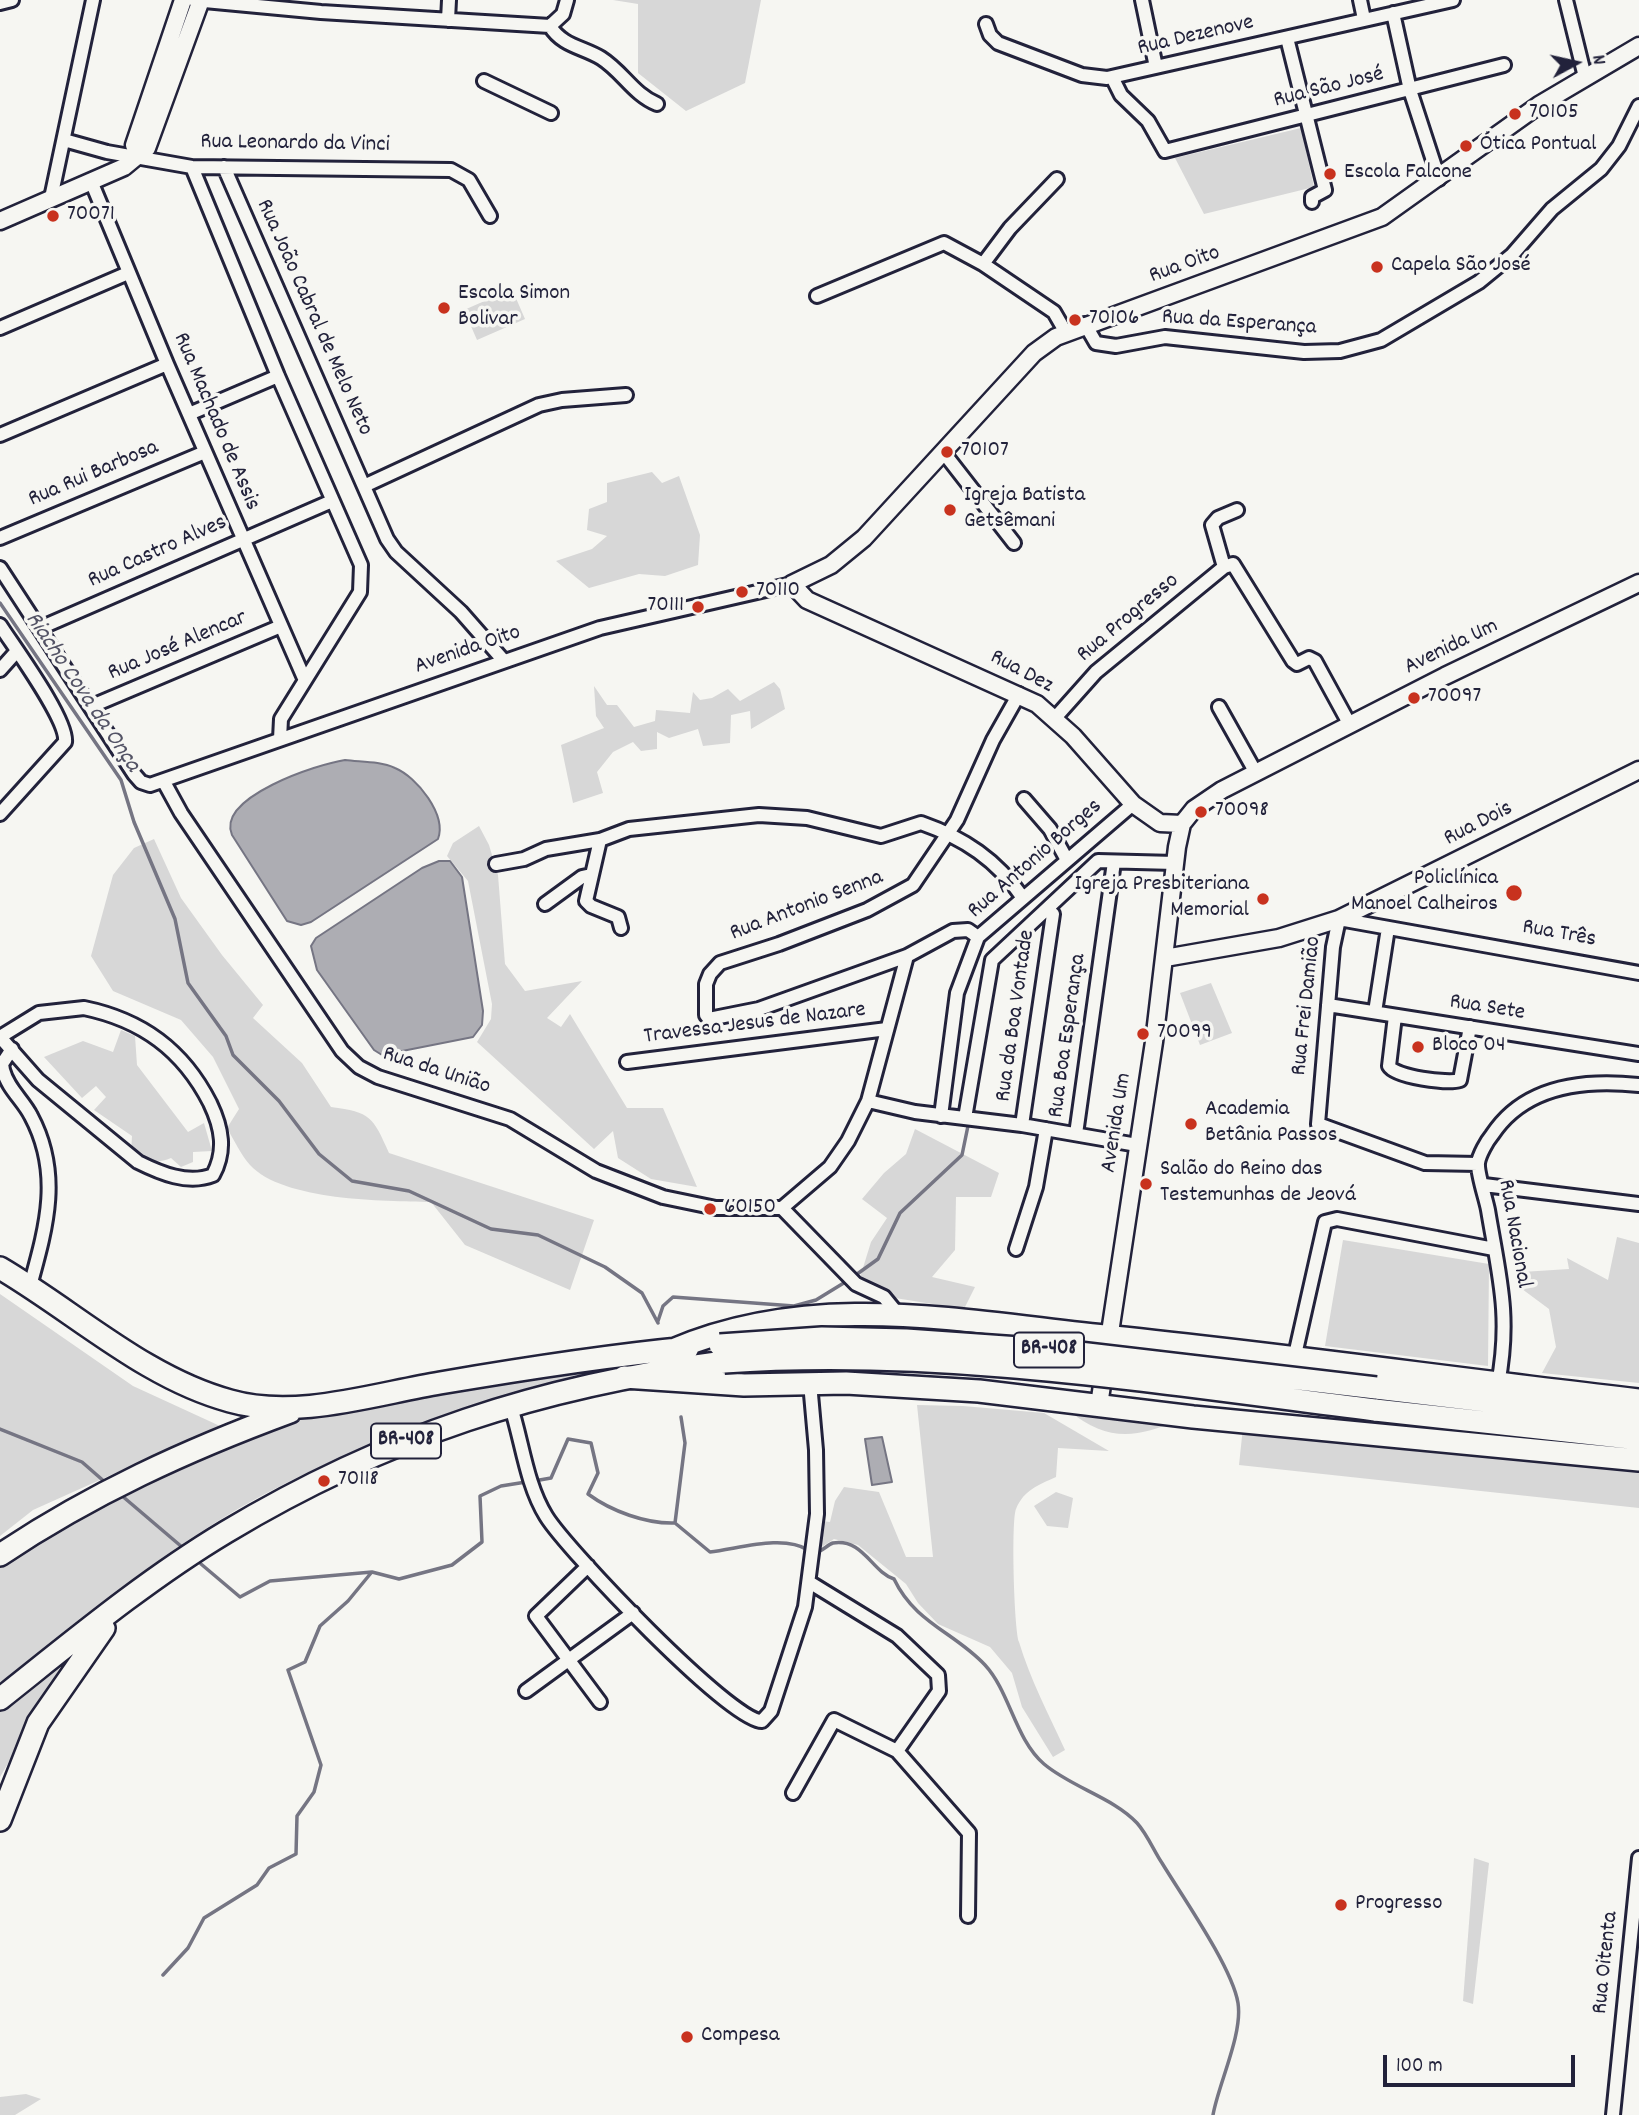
<!DOCTYPE html>
<meta charset="utf-8">
<style>
body{margin:0}
#map{position:relative;width:1639px;height:2115px;overflow:hidden;background:#f6f6f2;font-family:Dekko,sans-serif}
canvas{display:block}
.north{position:absolute;left:1541px;top:28px;width:70px;height:70px;-webkit-text-stroke:5px #f6f6f2;paint-order:stroke;rotate:82deg;font-size:19px;font-weight:700;line-height:28px;text-align:center;color:#22223b}
.north::after{content:'';display:block;margin:auto;width:24px;height:32px;background:#22223b;clip-path:polygon(50% 0,100% 100%,50% 72%,0 100%)}
.scale{position:absolute;left:1383px;top:2055px;width:192px;height:32px;box-sizing:border-box;border:4px solid #22223b;border-top:0;padding-left:9px;font-size:21px;line-height:24px;white-space:nowrap;color:#22223b;-webkit-text-stroke:5px #f6f6f2;paint-order:stroke}
</style>
<div id="map">
<canvas width="1639" height="2115"></canvas>
<div class="north">N</div>
<div class="scale">100 m</div>
</div>
<script>
const c = document.querySelector('canvas').getContext('2d');
c.lineJoin = 'round';
function fillPath(path, color) {
  c.fillStyle = color;
  c.fill(path, 'evenodd');
}
function strokePath(path, color, width, dash) {
  c.strokeStyle = color;
  c.lineWidth = width;
  c.lineCap = dash ? 'butt' : 'round';
  c.setLineDash(dash || []);
  c.stroke(path);
}
function drawText(font, color, halo, rows, align = 'center') {
  c.font = font + ' Dekko,sans-serif';
  c.lineWidth = 7;
  c.setLineDash([]);
  c.textBaseline = 'middle';
  c.strokeStyle = halo;
  c.fillStyle = color;
  for (const [text, x, y, turn = 0] of rows) {
    c.save();
    c.translate(x, y);
    c.rotate((+turn || 0) * Math.PI / 180);
    c.textAlign = isNaN(turn) ? turn : align;
    if (halo) c.strokeText(text, 0, 0);
    c.fillText(text, 0, 0);
    c.restore();
  }
}
const green = new Path2D(`
 M613,0H761L745,83L686,111L638,73V4Z
 M1301,128L1314,187L1204,214L1175,158Z
 M512,289L525,319L477,340L464,310Z
 M652,472L662,483L679,476L700,535L698,565L665,576L639,574L589,588L556,561L592,549L607,536L587,530L589,509L607,502V483Z
 M774,682L780,689L785,709L751,729L750,711L731,715L730,743L703,746L698,729L669,738L657,732V749L641,751L633,742L613,752L597,772L603,793L573,803L561,745L604,728L596,716L594,686L607,705H617L634,727L655,721L656,710L690,713L693,692L700,700L712,698L728,689L740,701Z
 M479,826L489,845L498,875L505,964L525,991L582,981L547,1018L561,1027L570,1014L627,1108H663L697,1187L651,1179L618,1158L613,1131L594,1149L477,1042L491,1019L492,1004L468,881L447,856L453,843Z
 M154,839L181,898L222,955L263,1005L253,1018L302,1063L331,1107C371,1112 373,1117 389,1153L594,1220L570,1290L465,1245L431,1202C384,1201 283,1201 250,1165C241,1155 234,1140 227,1128L239,1109L213,1057L181,1020L113,991L91,956L113,875L134,848Z
 M1211,983L1232,1033L1200,1045L1180,993Z
 M121,1030L135,1036L137,1065L188,1132L204,1123L212,1151L193,1152V1162L181,1167L171,1158C158,1164 143,1162 131,1153L132,1136L94,1110L106,1097L96,1086L82,1098L44,1057L83,1041L113,1052Z
 M915,1129L999,1173L991,1197H956L955,1250L932,1277L975,1287L964,1309L895,1298L858,1284L871,1242L887,1218L862,1199L884,1173L906,1154Z
 M1617,1237L1639,1243V1383L1542,1373L1556,1347L1549,1309L1518,1286L1522,1272L1569,1269L1567,1258L1608,1280Z
 M1343,1240L1489,1264L1488,1366L1325,1346Z
 M0,1294L133,1386L220,1426L33,1510L0,1536Z
 M586,1368L587,1375C449,1412 313,1457 193,1537C125,1581 65,1637 0,1685V1563L107,1500L237,1437L305,1417L398,1398Z
 M917,1405L963,1406L1044,1413L1109,1451L1058,1448L1056,1477C1038,1485 1024,1490 1016,1509C1011,1520 1014,1629 1019,1642C1030,1679 1049,1715 1065,1750L1053,1757L1022,1707L1012,1673L990,1647L938,1624L918,1603L906,1584L858,1545L834,1539L817,1550L821,1521L830,1522L835,1501L844,1487L879,1492L906,1557H933Z
 M1069,1411L1178,1420C1136,1439 1106,1441 1069,1411Z
 M1243,1427L1639,1470V1508L1239,1465Z
 M1056,1492L1073,1498L1068,1528L1047,1526L1034,1506Z
 M78,1653L41,1707L0,1777V1706L65,1654Z
 M1474,1858L1489,1863L1473,2004L1463,2001Z
 M26,2094L41,2099L15,2115H0V2097Z`);
const water = new Path2D(`
 M345,760C361,762 380,761 395,768C417,777 447,815 438,839L311,922L301,925L287,921L232,835C216,797 318,764 345,760Z
 M439,861H450L462,877L483,1011L482,1025L473,1037L382,1055L374,1050L317,970L311,946L316,938L422,868Z
 M882,1437L892,1482L872,1485L865,1439Z`);
const stream = new Path2D(`
 M0,603L121,780L134,822L175,919L188,983L226,1036L233,1055L279,1101L319,1154L352,1181L409,1191L491,1229L538,1235L605,1267L642,1293L658,1323
 M853,1277L878,1259L900,1213L962,1155L969,1121
 M658,1321L663,1306L673,1297L794,1306L816,1300L847,1281
 M0,1429L82,1462L106,1483
 M534,1481L551,1478L568,1439L591,1443L598,1473L588,1494C611,1511 646,1524 675,1523
 M121,1495L182,1547
 M675,1523L710,1552C738,1549 783,1534 808,1550
 M675,1523L685,1443L681,1417
 M814,1553C822,1552 827,1545 833,1543C863,1538 872,1572 894,1579C915,1623 954,1632 985,1665C1010,1692 1015,1739 1044,1764C1071,1787 1114,1798 1137,1823C1147,1834 1154,1851 1162,1863C1182,1896 1232,1967 1238,2003C1243,2034 1218,2085 1213,2115
 M201,1564L240,1597L270,1581L372,1572L399,1579L452,1565L482,1542L480,1496L501,1486L526,1482
 M163,1975L188,1948L204,1918L257,1885L269,1868L296,1854L297,1816L314,1792L321,1765L288,1670L305,1662L320,1626L348,1601L371,1573`);
const minor = new Path2D(`
 M194,0L321,12L550,26L563,14L567,0
 M1142,0L1156,67
 M1360,0L1364,19
 M1566,0L1585,77
 M0,3L12,0
 M1393,13L1410,90L1439,179
 M448,20L449,0
 M986,24L990,35L998,43L1082,75L1107,78L1453,0
 M550,26C562,46 583,47 601,58C623,72 633,94 657,104
 M1287,38L1325,190L1312,197V202
 M1112,77L1121,95L1148,121L1165,151L1504,65
 M484,81L551,113
 M64,140L107,152L192,167L451,170L469,180L490,216
 M192,167L278,376L361,565L360,592L281,719L280,739
 M224,167L387,539L396,552L461,612L504,661
 M91,181L167,364L304,678
 M51,198L93,0
 M983,264L1010,228L1057,179
 M817,296L944,243L983,264L1054,312L1065,331
 M1085,324L1096,343L1116,346L1165,337L1304,352L1340,351L1381,340L1479,282L1512,255L1552,209L1601,169L1619,146L1639,106
 M0,328L128,273
 M189,414L278,376
 M0,435L167,364
 M944,453L1014,543
 M364,486L539,405L562,400L626,395
 M0,538L205,452
 M1224,567L1212,525L1218,518L1237,510
 M0,568L134,774L141,782L150,785L600,628L792,584
 M0,625C14,647 68,720 65,742L0,814
 M40,628L332,501
 M0,670L17,651
 M92,706L281,626
 M1219,707L1256,773
 M1055,718L1096,672L1224,567L1233,564L1293,661L1297,664L1309,658L1315,661L1350,725
 M164,782L181,813L342,1051L359,1067L378,1077L510,1119L596,1171L663,1197L716,1208H782L830,1167L848,1141L868,1101L907,956
 M1024,799L1050,829L1067,860
 M600,840L586,901L591,906L618,917L621,928
 M496,864L524,859L546,849L600,840L629,829L759,815L807,818L881,836L921,823C964,838 997,860 1023,898
 M545,904L582,877L591,875
 M978,937L968,930L953,931L907,956L759,1009L709,1019L706,1015V984L710,974L720,963L779,944L867,910L913,885L957,820L993,740L1019,694
 M1328,1005L1639,1054
 M84,1008C142,1020 183,1050 210,1103C222,1128 226,1151 213,1175C188,1185 160,1173 138,1162L38,1080L0,1037L39,1013Z
 M1375,1012L1388,928
 M1395,1016L1389,1066C1395,1077 1448,1084 1460,1080L1470,1027
 M12,1049L2,1064L3,1070C8,1089 23,1100 31,1116C62,1174 46,1228 30,1286
 M627,1062L887,1029
 M868,1101L915,1112L1022,1125L1137,1145
 M941,1116L957,993L978,937L1133,804
 M965,1118L992,960L1098,861L1175,863
 M1022,1125L1053,914
 M1076,1134L1114,862
 M1478,1164L1425,1163L1318,1124L1333,947L1339,919L1639,973
 M1484,1185L1639,1204
 M782,1208L856,1284L884,1297L897,1313
 M1016,1249L1036,1187L1046,1129
 M1295,1355L1325,1222L1337,1219L1494,1249
 M1498,1384C1511,1316 1499,1276 1488,1210C1486,1199 1477,1173 1478,1163C1479,1155 1487,1141 1492,1135C1524,1086 1584,1079 1639,1085
 M510,1404C522,1440 526,1484 546,1516C566,1549 731,1722 762,1721L771,1711L805,1607L817,1514L816,1450L810,1383
 M588,1566L536,1616L600,1702
 M809,1582L897,1636L938,1675L939,1691L897,1751
 M526,1691L633,1613
 M793,1793L834,1720L897,1751L969,1833L968,1916
 M1613,2115L1639,1858`);
const tertiary = new Path2D(`
 M138,156L134,145L183,0
 M0,221L124,167L147,148L201,0
 M1182,824L1160,823L1133,804L1073,736L1037,704L807,600L792,584L831,565L864,538L1034,353L1056,337L1382,217L1539,105L1639,46
 M1165,958L1279,938L1339,919L1639,770
 M1099,1405L1154,1042L1177,847L1182,824L1194,809L1222,790L1445,676L1639,583`);
const trunk = new Path2D(`
 M0,1268C75,1312 145,1378 230,1401C296,1420 374,1394 440,1383C522,1369 605,1356 688,1348
 M673,1350C816,1289 964,1322 1113,1337C1289,1355 1463,1380 1639,1400
 M624,1377L744,1385L846,1383L979,1391L1193,1417L1639,1460
 M1376,1388L1639,1419
 M1375,1410L1639,1439
 M0,1555C91,1494 187,1450 290,1412
 M0,1699C73,1641 146,1580 226,1532C386,1436 541,1386 724,1362
 M0,1820L38,1723L104,1628`);
const trunkBridge = new Path2D(`
 M720,1345L822,1338L906,1340L1062,1351L1376,1388
 M724,1362C942,1347 1159,1383 1375,1410`);
const markers = [
 [1515,114,7,"#c8321e"],
 [1466,146,7,"#c8321e"],
 [1330,174,7,"#c8321e"],
 [53,216,7,"#c8321e"],
 [1377,267,7,"#c8321e"],
 [444,308,7,"#c8321e"],
 [1075,320,7,"#c8321e"],
 [947,452,7,"#c8321e"],
 [950,510,7,"#c8321e"],
 [742,592,7,"#c8321e"],
 [698,607,7,"#c8321e"],
 [1414,698,7,"#c8321e"],
 [1201,812,7,"#c8321e"],
 [1514,893,9,"#c8321e"],
 [1263,899,7,"#c8321e"],
 [1143,1034,7,"#c8321e"],
 [1418,1047,7,"#c8321e"],
 [1191,1124,7,"#c8321e"],
 [1146,1184,7,"#c8321e"],
 [710,1209,7,"#c8321e"],
 [324,1481,7,"#c8321e"],
 [1341,1905,7,"#c8321e"],
 [687,2037,7,"#c8321e"]
];
const shields = [
 [1049,1350,70],
 [406,1441,70]
];
const shieldNames = [
 ["BR-408",1049,1350],
 ["BR-408",406,1441]
];
const streetNames = [
 ["Rua Dezenove",1196,37,-13],
 ["Rua São José",1329,89,-14],
 ["Rua Leonardo da Vinci",295,145,1],
 ["Rua Oito",1185,266,-20],
 ["Rua João Cabral de Melo Neto",313,318,66],
 ["Rua da Esperança",1239,324,4],
 ["Rua Machado de Assis",215,422,67],
 ["Rua Rui Barbosa",94,475,-23],
 ["Rua Castro Alves",158,553,-24],
 ["Rua Progresso",1129,619,-40],
 ["Rua José Alencar",178,647,-23],
 ["Avenida Um",1452,648,-26],
 ["Avenida Oito",468,651,-19],
 ["Rua Dez",1021,673,28],
 ["Rua Dois",1479,825,-27],
 ["Rua Antonio Borges",1036,860,-41],
 ["Rua Antonio Senna",807,907,-21],
 ["Rua Três",1559,935,10],
 ["Rua Frei Damião",1308,1006,-84],
 ["Rua Sete",1487,1009,9],
 ["Rua da Boa Vontade",1017,1016,-82],
 ["Travessa Jesus de Nazare",755,1025,-7],
 ["Rua Boa Esperança",1069,1036,-82],
 ["Rua da União",436,1072,18],
 ["Avenida Um",1118,1123,-81],
 ["Rua Nacional",1513,1234,80],
 ["Rua Oitenta",1607,1963,-84]
];
const poiNames = [
 ["70105",1529,114],
 ["Ótica Pontual",1480,146],
 ["Escola Falcone",1344,174],
 ["70071",67,216],
 ["Capela São José",1391,267],
 ["Escola Simon",458,295],
 ["Bolivar",458,321],
 ["70106",1089,320],
 ["70107",961,452],
 ["Igreja Batista",964,497],
 ["Getsêmani",964,523],
 ["70110",756,592],
 ["70111",684,607,"right"],
 ["70097",1428,698],
 ["70098",1215,812],
 ["Policlínica",1498,880,"right"],
 ["Manoel Calheiros",1498,906,"right"],
 ["Igreja Presbiteriana",1249,886,"right"],
 ["Memorial",1249,912,"right"],
 ["70099",1157,1034],
 ["Bloco 04",1432,1047],
 ["Academia",1205,1111],
 ["Betânia Passos",1205,1137],
 ["Salão do Reino das",1160,1171],
 ["Testemunhas de Jeová",1160,1197],
 ["60150",724,1209],
 ["70118",338,1481],
 ["Progresso",1355,1905],
 ["Compesa",701,2037]
];
const waterNames = [
 ["Riacho Cova da Onça",81,693,56]
];
fillPath(green, '#d7d7d7');
fillPath(water, '#adadb3');
strokePath(water, '#757583', 2);
strokePath(stream, '#757583', 3.5);
strokePath(minor, '#22223b', 18);
strokePath(tertiary, '#22223b', 21);
strokePath(trunk, '#22223b', 26);
strokePath(minor, '#f6f6f2', 12);
strokePath(tertiary, '#f6f6f2', 16);
strokePath(trunk, '#f6f6f2', 21);
strokePath(trunkBridge, '#22223b', 26, []);
strokePath(trunkBridge, '#f6f6f2', 21);
for (const [x, y, r, color] of markers) {
  const dot = new Path2D();
  dot.arc(x, y, r, 0, 2 * Math.PI);
  c.fillStyle = color;
  c.fill(dot);
  strokePath(dot, '#f6f6f2', 2.5);
}
for (const [x, y, w] of shields) {
  const box = new Path2D();
  box.roundRect(x - w / 2, y - 17.5, w, 35, 5);
  c.fillStyle = '#f6f6f2';
  c.fill(box);
  strokePath(box, '#22223b', 2);
}
drawText('bold 21px', '#22223b', null, shieldNames);
drawText('23px', '#22223b', '#f6f6f2', streetNames);
drawText('23px', '#22223b', '#f6f6f2', poiNames, 'left');
drawText('italic 24px', '#535365', '#f6f6f2', waterNames);
</script>
